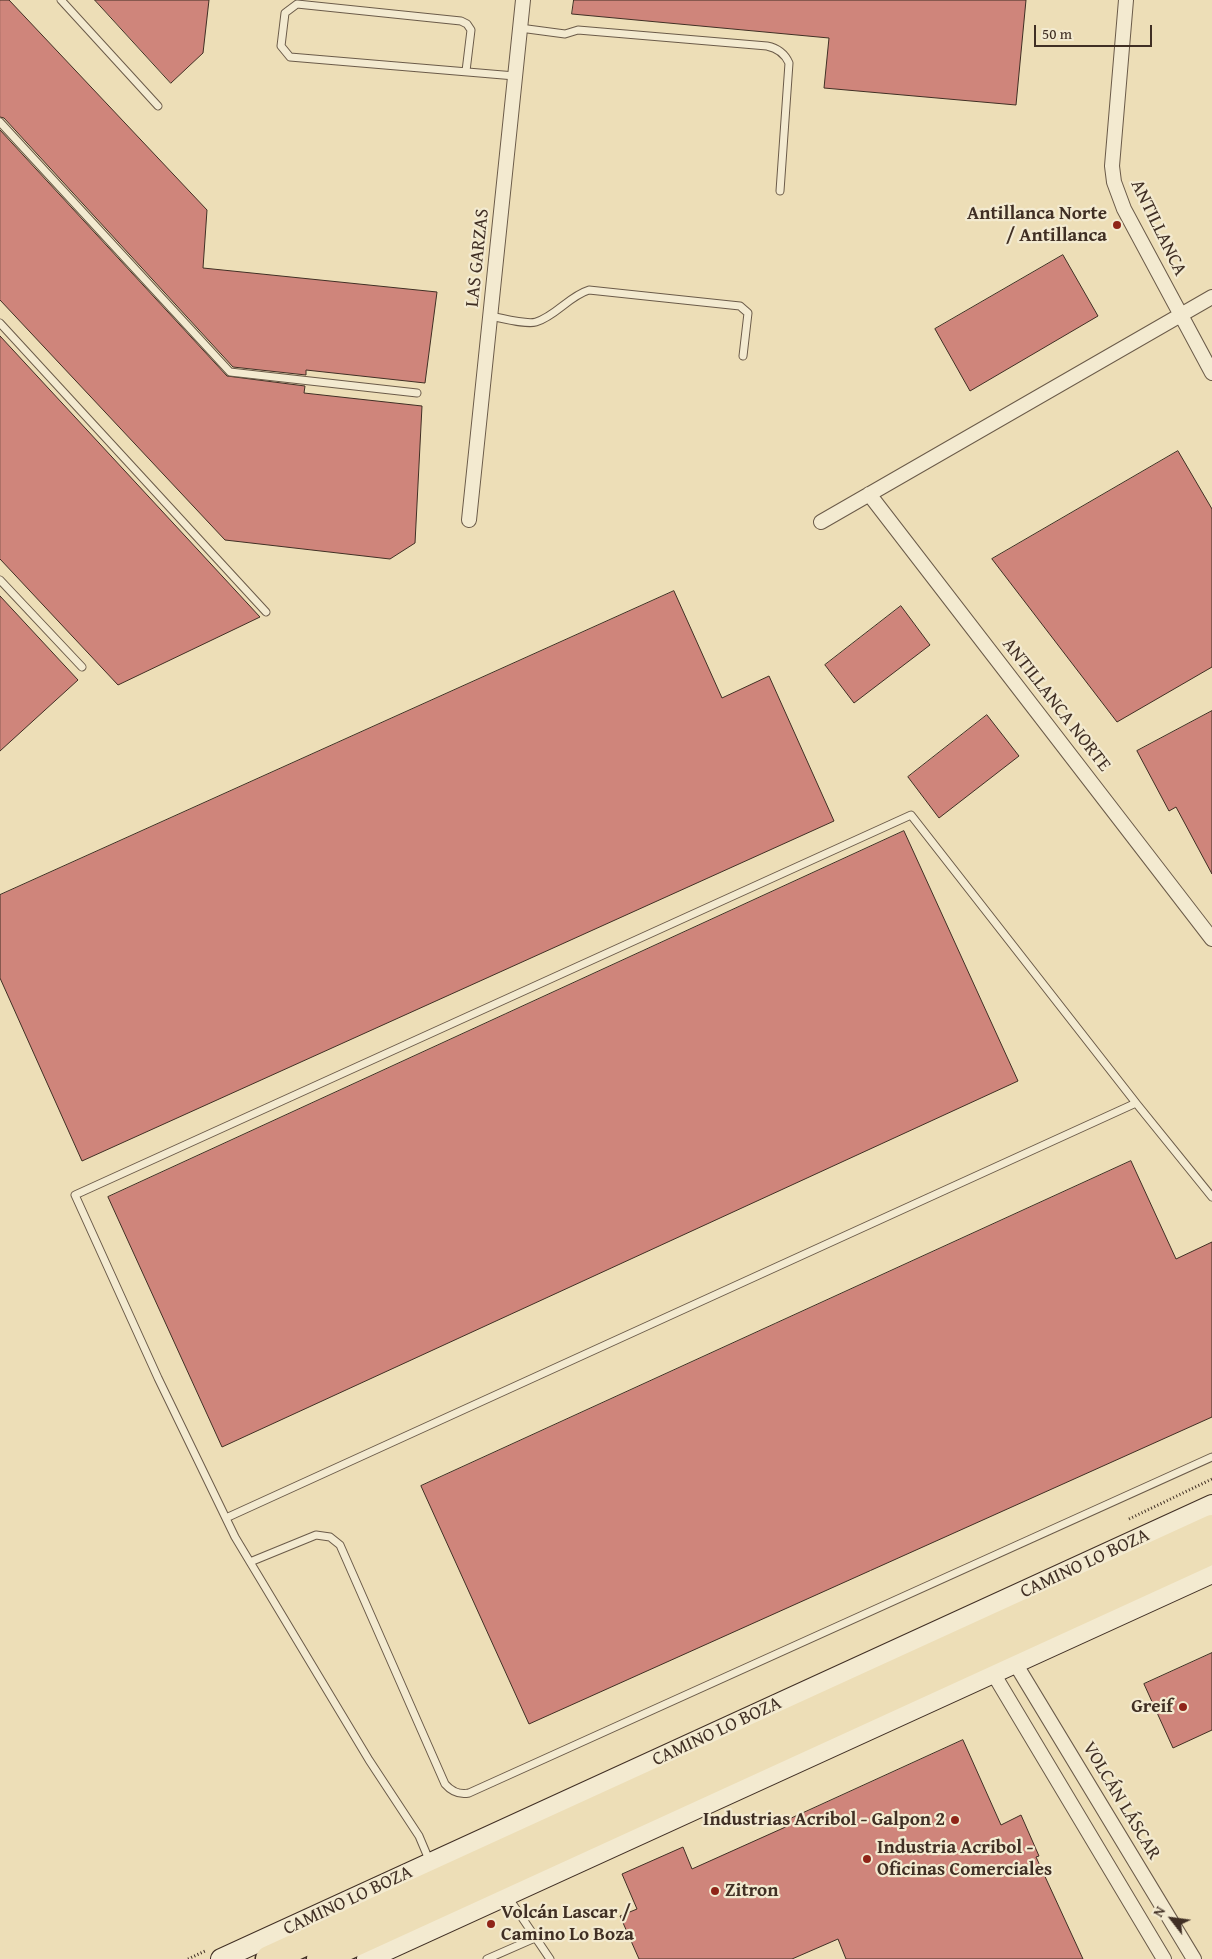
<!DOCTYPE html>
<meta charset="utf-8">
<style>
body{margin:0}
#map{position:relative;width:1212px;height:1959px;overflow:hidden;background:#eddeb7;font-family:"Gentium Book Plus",serif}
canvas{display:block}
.north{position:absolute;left:1147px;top:1894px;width:50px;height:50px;-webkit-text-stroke:4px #f3ead0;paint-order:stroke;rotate:300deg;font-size:14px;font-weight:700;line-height:20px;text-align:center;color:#402f24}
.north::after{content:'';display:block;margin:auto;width:18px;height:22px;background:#402f24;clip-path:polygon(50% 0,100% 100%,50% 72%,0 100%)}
.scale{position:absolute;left:1034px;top:25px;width:118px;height:22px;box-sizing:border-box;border:2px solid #402f24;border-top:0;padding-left:6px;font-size:15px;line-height:18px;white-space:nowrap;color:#402f24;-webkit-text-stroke:4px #f3ead0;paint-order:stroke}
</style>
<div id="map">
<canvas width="1212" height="1959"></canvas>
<div class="north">N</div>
<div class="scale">50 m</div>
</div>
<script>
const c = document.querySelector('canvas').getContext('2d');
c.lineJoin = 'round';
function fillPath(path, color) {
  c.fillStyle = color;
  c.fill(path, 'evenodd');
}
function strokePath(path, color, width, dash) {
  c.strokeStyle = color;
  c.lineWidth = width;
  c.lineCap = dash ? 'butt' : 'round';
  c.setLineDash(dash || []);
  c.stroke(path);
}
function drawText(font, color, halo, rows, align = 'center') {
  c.font = font + ' "Gentium Book Plus",serif';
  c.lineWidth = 4.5;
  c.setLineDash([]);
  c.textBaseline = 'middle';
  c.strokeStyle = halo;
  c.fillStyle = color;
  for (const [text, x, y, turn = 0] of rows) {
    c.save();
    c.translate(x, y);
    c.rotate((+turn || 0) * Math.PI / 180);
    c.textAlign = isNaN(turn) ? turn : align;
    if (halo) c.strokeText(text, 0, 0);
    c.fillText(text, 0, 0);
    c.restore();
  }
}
const building = new Path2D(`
 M0,0H9L207,210L203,268L437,292L425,383L306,370V375L233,367L4,118L0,117Z
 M95,0H209L203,53L171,83Z
 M574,0H1026L1016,105L824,88L829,38L572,14Z
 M0,130L227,376L305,386L304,393L422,406L415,543L390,559L225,540L0,300Z
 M1063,255L1098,316L970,391L935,329Z
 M0,336L260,617L118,685L0,559Z
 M1178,451L1212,509V667L1117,722L992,559Z
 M674,591L722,698L769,676L834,821L82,1161L0,978V895Z
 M0,596L78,680L0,751Z
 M901,606L930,645L854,703L825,665Z
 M1212,711V874L1176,807L1169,811L1137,751Z
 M987,715L1019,756L939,818L908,777Z
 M904,831L1018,1081L222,1447L108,1197Z
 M1131,1161L1176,1259L1212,1242V1417L529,1724L421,1486Z
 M1212,1653V1730L1173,1748L1144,1684Z
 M963,1740L1001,1825L1021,1815L1039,1856L1036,1857L1083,1959H846L838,1939L792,1959H639L620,1916L637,1909L622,1874L683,1847L692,1869L790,1825L788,1820Z`);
const path = new Path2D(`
 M1129,1519L1212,1479
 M188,1959L205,1951`);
const lane = new Path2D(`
 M61,0L158,106
 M520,28L565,34L578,30L767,46C777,48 785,54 789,63L780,191
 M466,71L471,30L467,24L461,21L297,4L285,13L281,46L290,57L515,76
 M0,122L230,372L417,393
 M490,316C502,318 526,325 536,322C556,316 569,296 589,290L740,306L748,313L743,356
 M0,323L266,612
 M0,580L82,667
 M226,1518L1136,1103L1212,1197
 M250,1562L316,1535L330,1537L340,1545L445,1784C452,1792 459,1795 469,1793L1212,1457
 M430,1862L419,1836L369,1760L235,1537L158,1378L75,1195L911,815L1136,1103
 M508,1897L550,1959
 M487,1959L535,1938`);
const street = new Path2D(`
 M1126,0L1112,166L1114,182L1124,209L1212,373
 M869,494L1212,939
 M469,520L523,0
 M821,522L1212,297
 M1015,1663L1194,1959
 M993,1673L1164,1959`);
const secondary = new Path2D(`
 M221,1959L1212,1505
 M367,1959L1212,1573`);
const highway = new Path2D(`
 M269,1959L1212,1528
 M320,1959L1212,1551`);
const markers = [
 [1117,225,5,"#8f2418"],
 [1183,1707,5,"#8f2418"],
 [955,1820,5,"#8f2418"],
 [867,1859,5,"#8f2418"],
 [715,1891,5,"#8f2418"],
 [491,1924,5,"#8f2418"]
];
const poiNames = [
 ["Antillanca Norte",1107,214],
 ["/ Antillanca",1107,236],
 ["Greif",1173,1707],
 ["Industrias Acribol - Galpon 2",945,1820],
 ["Industria Acribol -",877,1848,"left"],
 ["Oficinas Comerciales",877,1870,"left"],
 ["Zitron",725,1891,"left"],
 ["Volcán Lascar /",501,1913,"left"],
 ["Camino Lo Boza",501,1935,"left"]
];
const streetNames = [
 ["ANTILLANCA",1158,228,64],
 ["LAS GARZAS",478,258,-84],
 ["ANTILLANCA NORTE",1056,705,52],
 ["CAMINO LO BOZA",1085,1564,-25],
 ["CAMINO LO BOZA",717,1732,-25],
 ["VOLCÁN LÁSCAR",1121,1801,59],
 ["CAMINO LO BOZA",348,1901,-25]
];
fillPath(building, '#cf857b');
strokePath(building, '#402f24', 1);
strokePath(lane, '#6b5b49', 9);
strokePath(street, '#6b5b49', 16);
strokePath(secondary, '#402f24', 22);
strokePath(highway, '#402f24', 29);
strokePath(path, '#402f24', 3, [1, 2.5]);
strokePath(lane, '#f3ead0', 7);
strokePath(street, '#f3ead0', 14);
strokePath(secondary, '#f3ead0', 20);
strokePath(highway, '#eddeb7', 26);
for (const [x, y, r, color] of markers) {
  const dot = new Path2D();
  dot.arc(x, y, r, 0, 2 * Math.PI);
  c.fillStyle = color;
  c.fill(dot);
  strokePath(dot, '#f3ead0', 2);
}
drawText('bold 19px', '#402f24', '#f3ead0', poiNames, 'right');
drawText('19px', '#402f24', '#f3ead0', streetNames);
</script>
